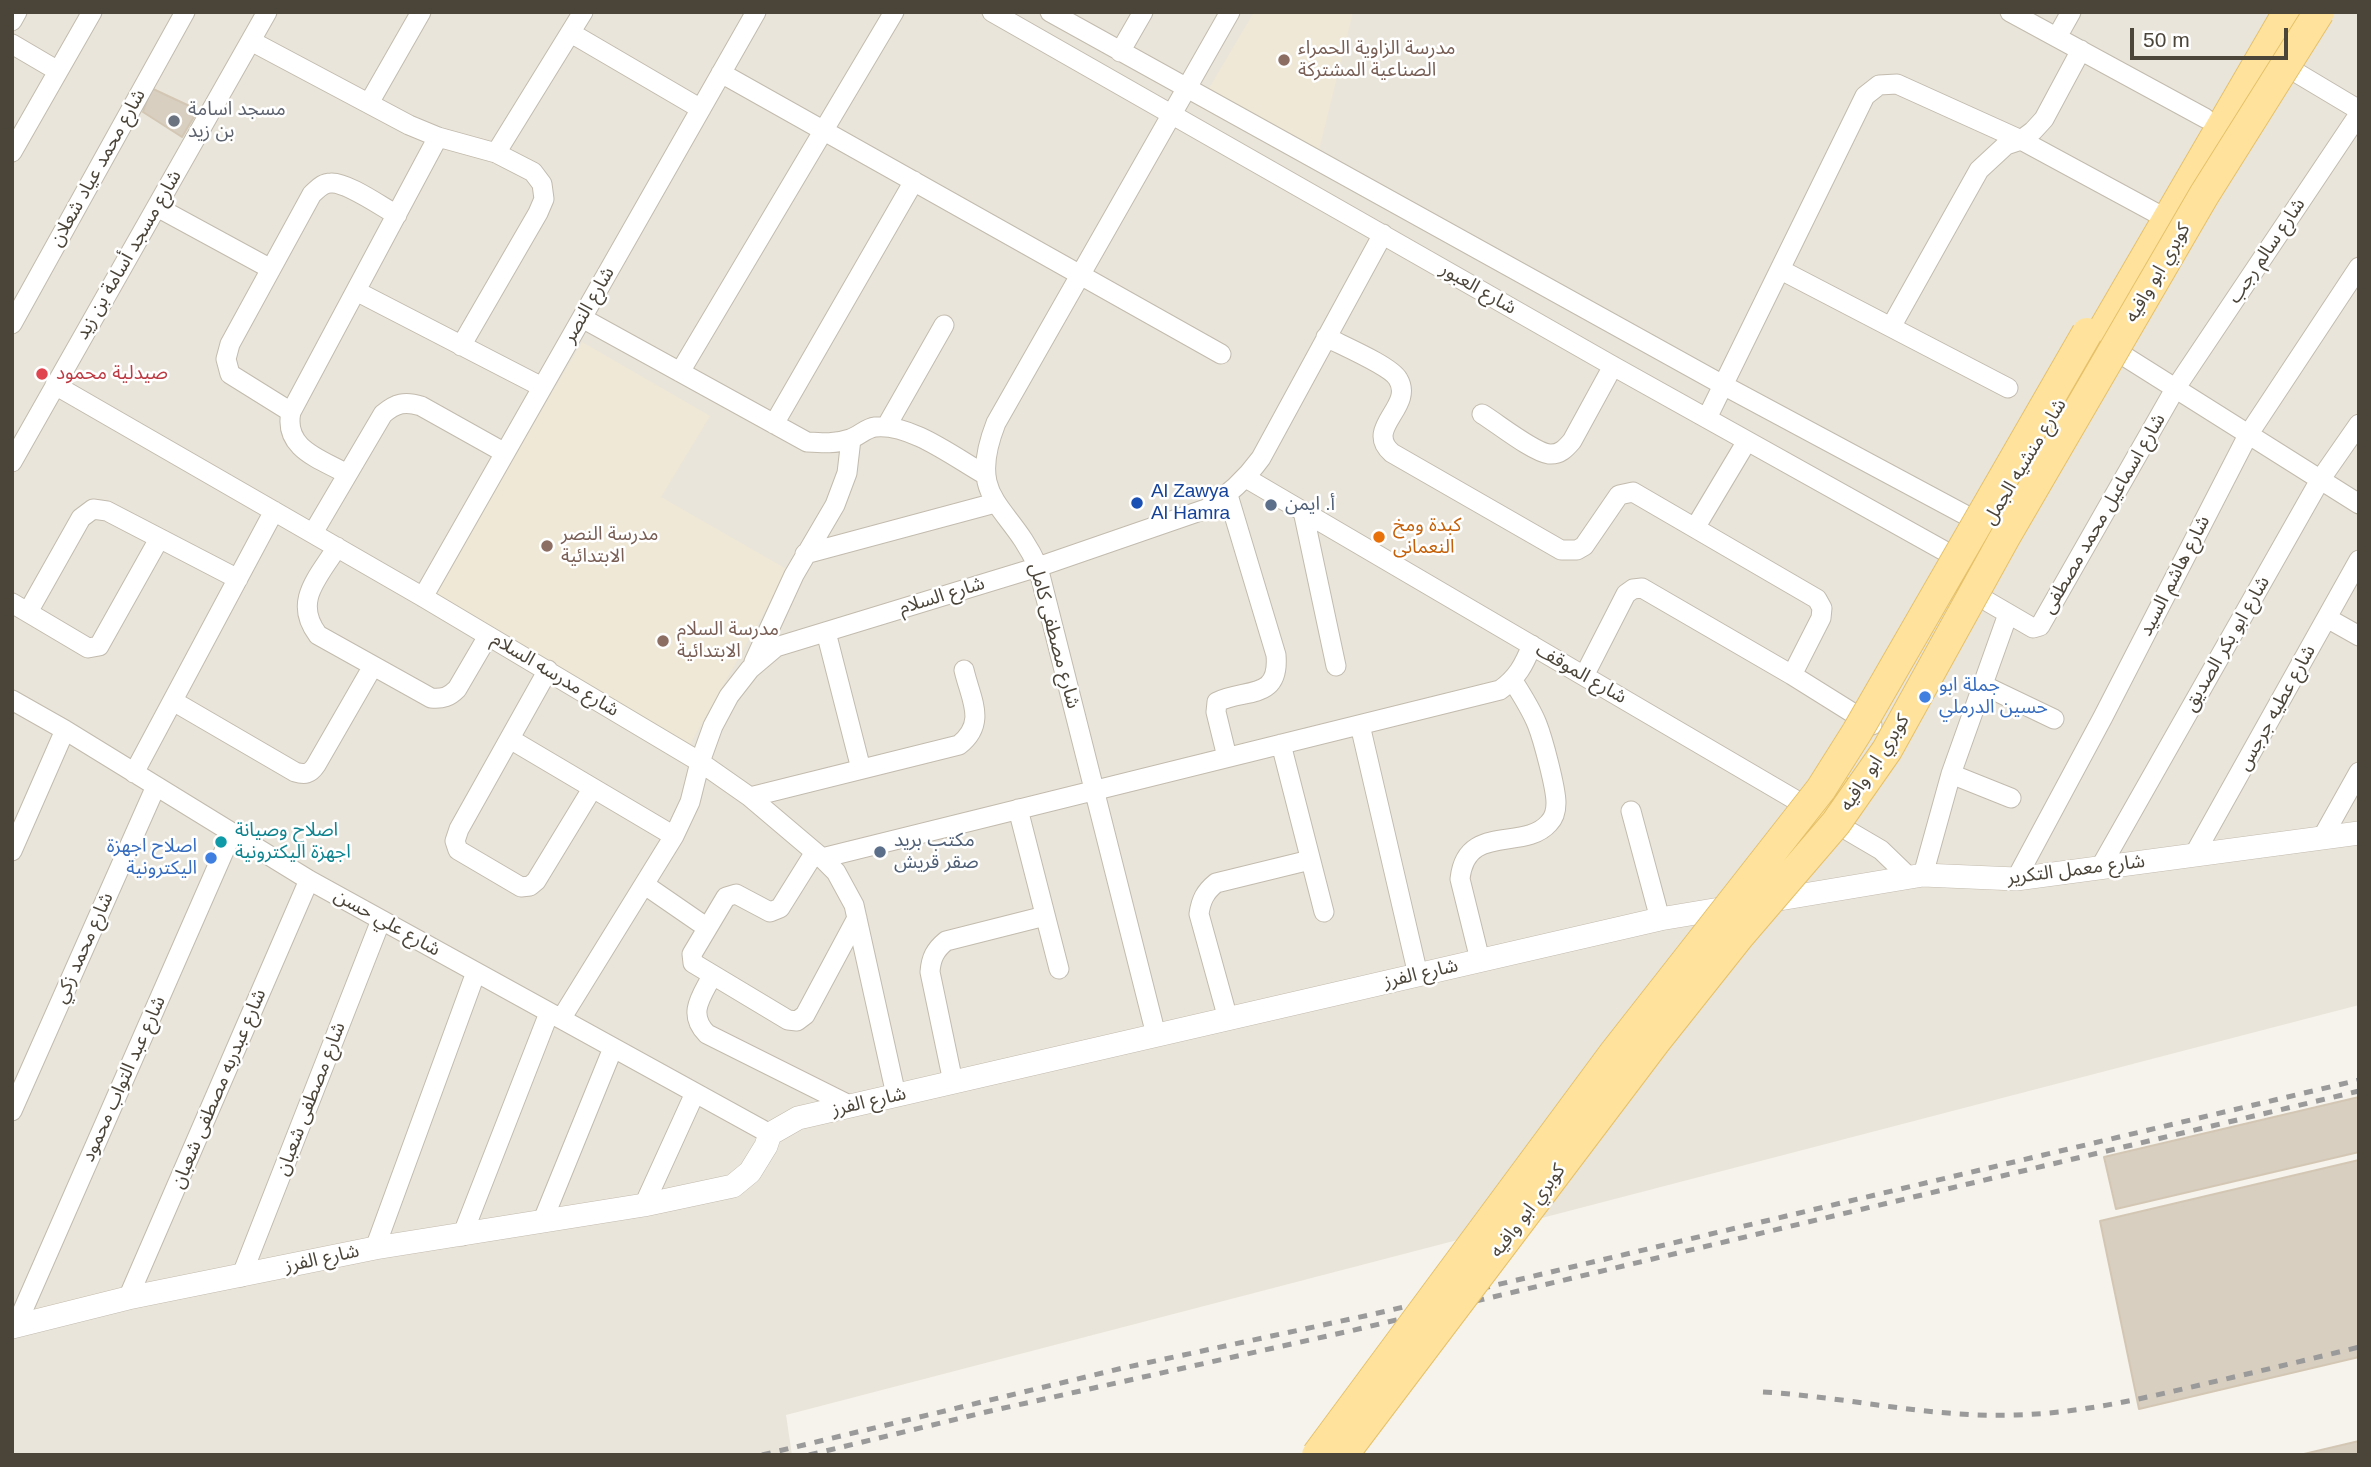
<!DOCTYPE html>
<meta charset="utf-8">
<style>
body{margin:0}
#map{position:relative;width:2371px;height:1467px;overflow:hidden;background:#f6f3ec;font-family:Arial,sans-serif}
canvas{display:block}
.frame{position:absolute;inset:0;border:14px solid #4b4439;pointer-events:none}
.scale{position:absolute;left:2130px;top:28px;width:158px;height:32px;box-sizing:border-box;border:4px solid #4b4439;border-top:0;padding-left:9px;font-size:21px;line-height:24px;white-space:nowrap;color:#4b4439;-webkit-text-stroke:5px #fff;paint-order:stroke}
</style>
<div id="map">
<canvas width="2371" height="1467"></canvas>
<div class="frame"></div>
<div class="scale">50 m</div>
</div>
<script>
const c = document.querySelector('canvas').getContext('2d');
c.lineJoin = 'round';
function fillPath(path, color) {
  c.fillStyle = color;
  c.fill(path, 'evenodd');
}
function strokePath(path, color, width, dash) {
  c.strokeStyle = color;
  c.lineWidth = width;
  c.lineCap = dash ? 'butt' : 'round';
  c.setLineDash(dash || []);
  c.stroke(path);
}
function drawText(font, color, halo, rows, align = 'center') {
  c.font = font + ' Arial,"Noto Sans Arabic",sans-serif';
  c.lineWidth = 5;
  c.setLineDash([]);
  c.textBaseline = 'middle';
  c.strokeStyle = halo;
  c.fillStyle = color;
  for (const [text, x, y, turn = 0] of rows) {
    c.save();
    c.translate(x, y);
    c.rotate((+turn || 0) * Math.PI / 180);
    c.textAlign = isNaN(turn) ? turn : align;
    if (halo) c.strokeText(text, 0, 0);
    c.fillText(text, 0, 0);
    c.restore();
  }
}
const residential = new Path2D(`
 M12,12H2359V1005L786,1415L792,1455H12Z`);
const education = new Path2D(`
 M1254,12H1353L1315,166L1198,107Z
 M582,342L710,416L661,497L788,570L689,746L433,594Z`);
const building = new Path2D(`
 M151,88L198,110L182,137L143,112Z
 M2359,1097V1152L2116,1209L2104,1157Z
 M2359,1160V1357L2139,1409L2100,1221Z
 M2359,1441V1455H2304V1454Z`);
const minor = new Path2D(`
 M992,12L1613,366L1966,563
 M1050,12L1723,385L1986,526
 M2010,12L2205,118
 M12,21L17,12
 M571,33L701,109
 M2057,37L2071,12
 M251,41L409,125L438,137L496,153L533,172L542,184L544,199L538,213L461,346
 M12,44L58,71
 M1120,52L1143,12
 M2277,61L2359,110
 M721,73L1221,354
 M369,103L421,12
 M12,152L92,12
 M496,153L583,12
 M157,207L271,269
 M1781,270L2008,388
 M356,291L542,387
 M582,318L807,442C822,443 836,444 850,439C859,436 866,428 875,427C910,423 954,457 984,474
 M12,324L185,12
 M1891,327L1979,170L2006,145L2021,140L2033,131L2044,119L2081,50
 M1326,337C1341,345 1391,366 1398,379C1415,407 1363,428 1392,453L1561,550H1577L1584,546L1619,495L1633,492L1817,599L1822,608L1821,618L1792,675
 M2105,344L2359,504
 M680,372L894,12
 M55,385L423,597L700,762L750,797L822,858L836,872L854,905L896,1095
 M291,412L230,374L226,359L230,344L312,194C318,189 322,183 331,183C347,182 382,207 397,215
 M1482,414C1497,423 1533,452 1549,454C1560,455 1566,448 1572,441L1613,366
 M1707,418L1865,96L1879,85L1897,84L2021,140L2154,212
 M774,424L914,181
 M886,427L944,325
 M12,462L267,12
 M347,474C321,459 283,449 291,412L438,137
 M1246,478L1881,850L1910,878
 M1303,511L1336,666
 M1695,528L1747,441
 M313,533L383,414C396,403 405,401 421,406L505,453
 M337,547C319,577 292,601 318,635L431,698C443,699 449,697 457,689L488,636
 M805,554L995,503
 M1954,582L2033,628L2040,626L2175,389L2359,114
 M423,597L756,12
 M12,603L88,648L99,646L159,539
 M28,612L81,518L93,509L107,511L238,579
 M2327,618L2359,636
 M826,632L861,769
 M754,662L794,575L835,505L847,473L851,439
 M548,670L459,829L455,841L458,850L521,887L530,886L536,881L592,789
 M1584,676L1626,594L1633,589L1642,588L1792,675L1872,725
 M1983,685L2054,719
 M12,700L65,730L309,880L770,1134
 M173,701L295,772C305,775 310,774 316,765L373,666
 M1360,725L1418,975
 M510,739L674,836
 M1281,744L1324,912
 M1227,757L1216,712L1217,702C1245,688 1280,701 1276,655L1228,495
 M134,773L274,511
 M1951,774L2011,798
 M750,797L959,745C987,723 971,700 964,670
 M1018,809L1059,969
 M1631,811L1660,919
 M2322,838L2359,772
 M12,851L65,730
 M815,852L780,908L770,912L736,894L726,897L692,954L693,963L788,1020L797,1021L805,1015L857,918
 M2194,855L2359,560
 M822,858L1500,690C1517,678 1524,665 1532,645
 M2100,868L2320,480L2359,424
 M1923,875L1951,774L2008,614
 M2016,879L2103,717L2248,435L2359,267
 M645,885L706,927
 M1480,960L1460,879C1466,822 1524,852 1549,823C1554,818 1556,811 1556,803C1556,788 1543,739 1537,724C1531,709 1522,695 1513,681
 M712,976C701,997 687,1014 707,1034L851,1106
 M561,1019L674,836L690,802L700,762L713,726L729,696L750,669L776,647L1038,567L1206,509C1229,495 1245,480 1261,458L1383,234
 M1228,1019L1199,914C1201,900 1205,892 1216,883L1310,860
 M1156,1035L1038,567C1010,503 965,502 996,423L1230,12
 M953,1082L930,972C931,958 935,950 946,941L1045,916
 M12,1111L156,786
 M644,1205L695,1093
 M543,1220L613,1048
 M462,1236L549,1013
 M375,1248L476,972
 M241,1277L381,920
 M128,1298L309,880
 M16,1326L232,833`);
const tertiary = new Path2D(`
 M12,1327L128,1298L375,1248L644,1205L733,1186L750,1172L766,1146L770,1134L798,1118L1660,919L1923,875L2016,879L2359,833`);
const primary = new Path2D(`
 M2081,368L2288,12
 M1769,882L1836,789`);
const rail = new Path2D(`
 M1763,1392C1849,1397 1929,1418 2016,1415C2081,1413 2141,1399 2204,1384C2256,1372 2307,1360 2359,1347
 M762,1455L1123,1368L1374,1314L2359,1080
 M809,1455L986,1412L1350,1331L2359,1091`);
const primaryBridge = new Path2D(`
 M1317,1455L1615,1052L1821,789L1857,732L2087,333
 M1343,1455L1655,1042L1740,935L1836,823L1887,750L2005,537L2204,195L2319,12`);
const markers = [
 [1284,60,7,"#8d6e63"],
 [174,121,7,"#6b7280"],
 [42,374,7,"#e0444e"],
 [1137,503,7,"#1a4fb4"],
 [1271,505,7,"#5c6f8a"],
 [1379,537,7,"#e8710a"],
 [547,546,7,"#8d6e63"],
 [663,641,7,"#8d6e63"],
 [1925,697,7,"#3f7fe0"],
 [221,842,7,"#0f9aa8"],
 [880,852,7,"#5c6f8a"],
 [211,858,7,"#3f7fe0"]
];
const educationNames = [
 ["مدرسة الزاوية الحمراء",1298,49],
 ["الصناعية المشتركة",1298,71],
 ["مدرسة النصر",561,535],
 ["الابتدائية",561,557],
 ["مدرسة السلام",677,630],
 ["الابتدائية",677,652]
];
const worshipNames = [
 ["مسجد اسامة",188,110],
 ["بن زيد",188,132]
];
const streetNames = [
 ["شارع محمد عياد شعلان",98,168,-61],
 ["شارع سالم رجب",2267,251,-56],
 ["شارع مسجد أسامة بن زيد",129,255,-60],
 ["كوبري ابو وافيه",2158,273,-60],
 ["شارع العبور",1478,289,30],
 ["شارع النصر",589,305,-60],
 ["شارع منشيه الجمل",2025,462,-59],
 ["شارع اسماعيل محمد مصطفى",2104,514,-60],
 ["شارع هاشم السيد",2175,576,-63],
 ["شارع السلام",942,596,-17],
 ["شارع مصطفى كامل",1054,636,75],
 ["شارع ابو بكر الصديق",2227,644,-60],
 ["شارع الموقف",1581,674,30],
 ["شارع مدرسه السلام",555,675,31],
 ["شارع عطيه جرجس",2277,708,-61],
 ["كوبري ابو وافيه",1875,763,-57],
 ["شارع معمل التكرير",2076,870,-7],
 ["شارع علي حسن",387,923,29],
 ["شارع محمد زكي",84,948,-66],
 ["شارع الفرز",1421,974,-13],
 ["شارع عبد التواب محمود",124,1079,-66],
 ["شارع عبدربه مصطفى شعبان",219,1089,-67],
 ["شارع مصطفى شعبان",311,1099,-69],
 ["شارع الفرز",869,1102,-13],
 ["كوبري ابو وافيه",1528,1211,-53],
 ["شارع الفرز",322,1259,-12]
];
const healthNames = [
 ["صيدلية محمود",56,374]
];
const transitNames = [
 ["Al Zawya",1151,492],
 ["Al Hamra",1151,514]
];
const serviceNames = [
 ["أ. ايمن",1285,505],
 ["مكتب بريد",894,841],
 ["صقر قريش",894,863]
];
const foodNames = [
 ["كبدة ومخ",1393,526],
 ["النعمانى",1393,548]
];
const shopNames = [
 ["جملة ابو",1939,686],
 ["حسين الدرملي",1939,708],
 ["اصلاح اجهزة",197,847,"right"],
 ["اليكترونية",197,869,"right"]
];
const cultureNames = [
 ["اصلاح وصيانة",235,831],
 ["اجهزة اليكترونية",235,853]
];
fillPath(residential, '#eae5da');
fillPath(education, '#efe8d6');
fillPath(building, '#d8cfc1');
strokePath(building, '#d3c7b4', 2);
strokePath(minor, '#c2bbae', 21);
strokePath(tertiary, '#c2bbae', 24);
strokePath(primary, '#e6c16a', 32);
strokePath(minor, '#fff', 19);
strokePath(tertiary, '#fff', 23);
strokePath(primary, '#ffe39c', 30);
strokePath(rail, '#9a9a9a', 5, [9, 9]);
strokePath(primaryBridge, '#e6c16a', 32, []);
strokePath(primaryBridge, '#ffe39c', 30);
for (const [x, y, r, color] of markers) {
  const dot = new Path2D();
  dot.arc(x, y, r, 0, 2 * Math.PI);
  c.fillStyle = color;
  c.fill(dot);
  strokePath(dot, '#fff', 2.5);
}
drawText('19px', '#785e54', '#fff', educationNames, 'left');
drawText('19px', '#5b616d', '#fff', worshipNames, 'left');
drawText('19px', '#4b4439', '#fff', streetNames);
drawText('19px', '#be3a42', '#fff', healthNames, 'left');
drawText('19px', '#164399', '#fff', transitNames, 'left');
drawText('19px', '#4e5e75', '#fff', serviceNames, 'left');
drawText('19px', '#c56008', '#fff', foodNames, 'left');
drawText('19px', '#366cbe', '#fff', shopNames, 'left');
drawText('19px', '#0d838f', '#fff', cultureNames, 'left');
</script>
